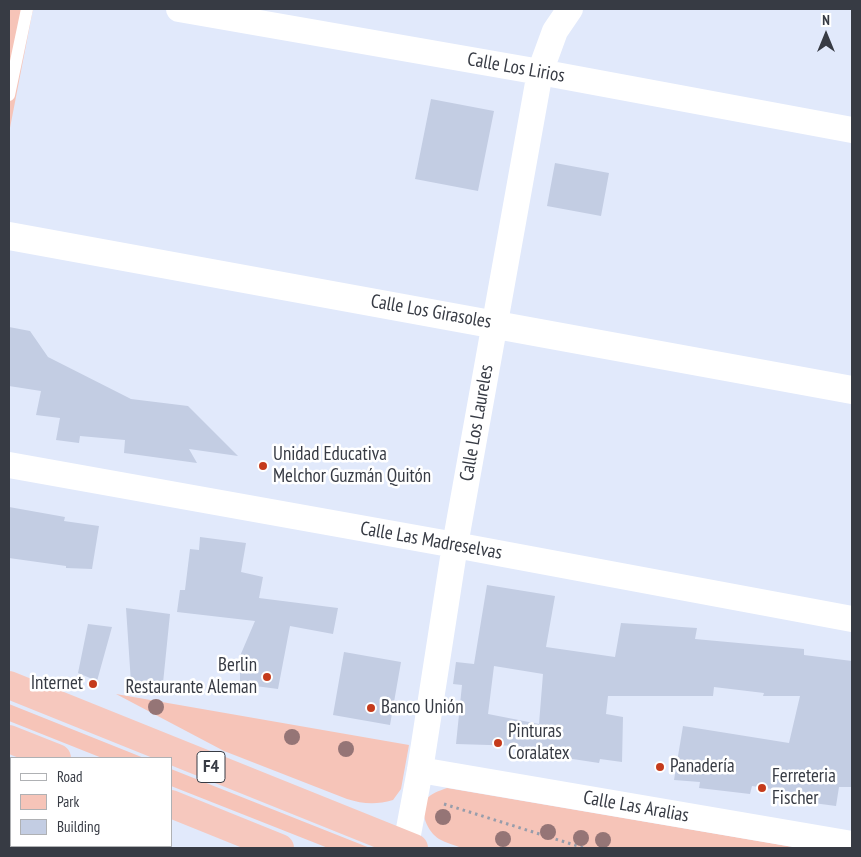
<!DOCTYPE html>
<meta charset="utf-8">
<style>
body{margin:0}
#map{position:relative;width:861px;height:857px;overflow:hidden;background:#e1e9fb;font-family:"PT Sans Narrow",sans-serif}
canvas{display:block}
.frame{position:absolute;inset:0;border:10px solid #373b44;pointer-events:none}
.legend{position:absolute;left:10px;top:757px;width:162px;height:90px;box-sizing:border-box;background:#fff;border:1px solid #afb1b4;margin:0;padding:6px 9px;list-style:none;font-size:15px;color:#373b44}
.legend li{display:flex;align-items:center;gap:10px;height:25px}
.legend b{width:25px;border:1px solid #afb1b4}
.north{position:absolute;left:801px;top:10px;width:50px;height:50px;-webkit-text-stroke:4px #fff;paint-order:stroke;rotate:0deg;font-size:14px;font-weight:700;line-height:20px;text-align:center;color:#373b44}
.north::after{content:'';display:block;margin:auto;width:18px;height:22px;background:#373b44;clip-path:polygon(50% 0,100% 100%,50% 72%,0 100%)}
</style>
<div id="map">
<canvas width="861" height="857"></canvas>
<div class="frame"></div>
<ul class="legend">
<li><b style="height:6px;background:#fff"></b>Road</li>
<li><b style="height:14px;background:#f6c4b8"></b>Park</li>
<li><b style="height:14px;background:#c3cde3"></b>Building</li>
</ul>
<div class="north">N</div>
</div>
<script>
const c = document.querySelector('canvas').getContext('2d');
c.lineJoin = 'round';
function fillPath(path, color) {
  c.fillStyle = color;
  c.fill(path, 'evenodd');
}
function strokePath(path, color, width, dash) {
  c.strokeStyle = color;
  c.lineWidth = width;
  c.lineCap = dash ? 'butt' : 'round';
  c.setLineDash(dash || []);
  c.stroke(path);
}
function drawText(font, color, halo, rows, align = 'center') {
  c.font = font + ' "PT Sans Narrow",sans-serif';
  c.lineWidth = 5;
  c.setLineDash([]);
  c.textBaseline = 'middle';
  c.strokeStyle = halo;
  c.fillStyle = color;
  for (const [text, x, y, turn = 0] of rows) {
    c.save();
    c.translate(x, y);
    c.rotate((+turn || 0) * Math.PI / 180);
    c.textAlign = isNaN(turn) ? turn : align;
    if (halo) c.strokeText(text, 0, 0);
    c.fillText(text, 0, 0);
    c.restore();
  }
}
const green = new Path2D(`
 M9,9H33L9,133Z
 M116,694L409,745L401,789L393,800C376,805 363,804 347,799L224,751Z
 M9,704L144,758H102L9,721Z
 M171,769L370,848H328L171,786Z
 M447,788L799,848H462C455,845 446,843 439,839C428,832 419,813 426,800C431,793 439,791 447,788Z`);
const building = new Path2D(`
 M431,99L494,111L478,191L415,179Z
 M555,163L609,173L601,216L547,206Z
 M9,327L30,331L48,357L131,399L188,406L238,456L189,449L197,463L124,453L125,440L80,436L79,443L56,440L60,418L36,415L41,391L9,386Z
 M9,507L65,517L64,521L99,526L92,569L66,568V566L9,558Z
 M200,537L246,543L241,572L263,577L259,598L338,608L333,634L290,626L278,689L240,684V656L255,621L177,612L180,590H185L190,549L199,550Z
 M487,585L555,596L546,647L615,657L621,623L697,628L695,639L804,649V655L852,661V787H839L836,806L798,801L799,793L752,786L750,794L699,788L700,782L674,780L683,726L789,743L800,696H763L764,693L714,687L713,696H608L606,714L623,717L622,762L600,759L599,763L520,751L521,746L456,744L462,685L453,684L456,662L474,664ZM494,666L543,674L539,724L488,714Z
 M126,608L170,614L163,683H131Z
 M88,624L112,627L97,681L78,673Z
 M344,652L401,662L390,725L333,715Z`);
const path = new Path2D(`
 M444,804L584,848`);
const service = new Path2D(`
 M9,95L27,9`);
const minor = new Path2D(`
 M179,9L540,72L852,130
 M9,465L455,545L852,619
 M420,770L852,844
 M406,845L420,770L455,545L540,72L555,31L570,9
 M48,848V846`);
const tertiary = new Path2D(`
 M9,236L852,390`);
const trunk = new Path2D(`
 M9,685L414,848
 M9,739L57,758
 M171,804L280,848`);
const trees = [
 [156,707],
 [292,737],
 [346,749],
 [443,817],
 [548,832],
 [581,838],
 [503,839],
 [603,840]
];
const markers = [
 [263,466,5,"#c53b1c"],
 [267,677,5,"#c53b1c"],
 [93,684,5,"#c53b1c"],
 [371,708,5,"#c53b1c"],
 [498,743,5,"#c53b1c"],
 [660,767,5,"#c53b1c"],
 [762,788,5,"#c53b1c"]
];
const shields = [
 [211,767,28]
];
const shieldNames = [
 ["F4",211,767]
];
const streetNames = [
 ["Calle Los Lirios",516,68,10],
 ["Calle Los Girasoles",431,312,10],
 ["Calle Los Laureles",477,423,-80],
 ["Calle Las Madreselvas",431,541,10],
 ["Calle Las Aralias",636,807,10]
];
const poiNames = [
 ["Unidad Educativa",273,455],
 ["Melchor Guzmán Quitón",273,477],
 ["Berlin",257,666,"right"],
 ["Restaurante Aleman",257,688,"right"],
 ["Internet",83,684,"right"],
 ["Banco Unión",381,708],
 ["Pinturas",508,732],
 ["Coralatex",508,754],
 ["Panadería",670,767],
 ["Ferreteria",772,777],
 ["Fischer",772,799]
];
fillPath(green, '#f6c4b8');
fillPath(building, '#c3cde3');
strokePath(path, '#979dab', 3, [2.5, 4]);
strokePath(service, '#fff', 12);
strokePath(minor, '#fff', 26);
strokePath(tertiary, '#fff', 28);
strokePath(trunk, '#f6c8be', 28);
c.fillStyle = '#957576';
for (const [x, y] of trees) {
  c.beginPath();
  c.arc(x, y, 8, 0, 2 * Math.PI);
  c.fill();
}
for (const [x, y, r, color] of markers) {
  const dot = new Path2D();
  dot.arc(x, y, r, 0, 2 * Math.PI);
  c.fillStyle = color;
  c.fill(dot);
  strokePath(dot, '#fff', 2);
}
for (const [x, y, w] of shields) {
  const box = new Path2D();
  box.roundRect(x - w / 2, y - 15.5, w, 31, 4);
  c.fillStyle = '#fff';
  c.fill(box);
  strokePath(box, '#373b44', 1);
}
drawText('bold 18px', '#373b44', null, shieldNames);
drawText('19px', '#373b44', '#fff', streetNames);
drawText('19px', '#373b44', '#fff', poiNames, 'left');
</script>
